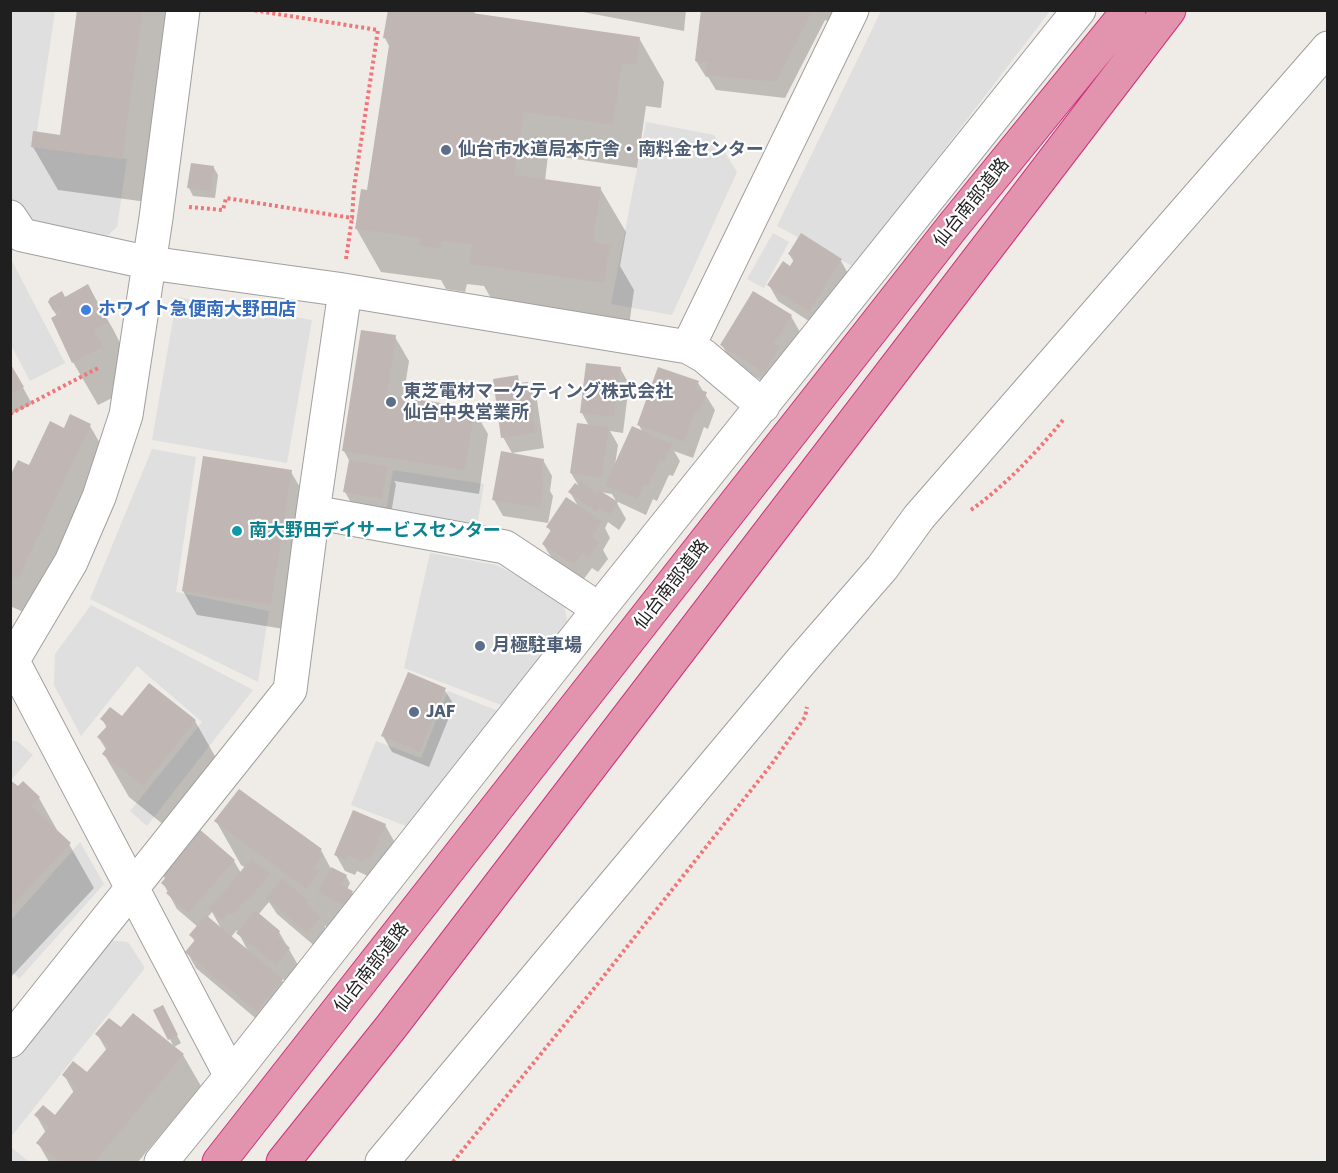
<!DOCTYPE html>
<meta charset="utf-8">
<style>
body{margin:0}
#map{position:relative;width:1338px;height:1173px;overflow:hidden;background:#efebe6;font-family:Signika,sans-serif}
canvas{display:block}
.frame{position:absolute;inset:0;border:12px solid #1f1f1f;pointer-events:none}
</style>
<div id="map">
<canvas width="1338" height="1173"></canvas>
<div class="frame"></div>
</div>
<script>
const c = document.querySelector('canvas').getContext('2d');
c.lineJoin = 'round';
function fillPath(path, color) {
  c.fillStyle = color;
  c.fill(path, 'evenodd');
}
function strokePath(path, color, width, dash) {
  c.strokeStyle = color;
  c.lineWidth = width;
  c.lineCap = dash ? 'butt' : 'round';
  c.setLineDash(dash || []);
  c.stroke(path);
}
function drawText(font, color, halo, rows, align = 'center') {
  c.font = font + ' Signika,"Noto Sans JP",sans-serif';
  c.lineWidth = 4.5;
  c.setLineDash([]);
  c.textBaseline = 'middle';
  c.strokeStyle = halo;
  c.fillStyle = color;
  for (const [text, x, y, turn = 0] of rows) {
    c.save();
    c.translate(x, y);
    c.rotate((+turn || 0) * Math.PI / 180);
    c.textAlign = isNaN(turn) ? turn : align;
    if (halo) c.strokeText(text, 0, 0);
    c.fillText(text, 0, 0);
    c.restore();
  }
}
const parking = new Path2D(`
 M11,11H55L35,145L127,159L117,227L100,242L27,228L11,202Z
 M881,11H1050L854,267L777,226Z
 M646,122L714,135L737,172L672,315L611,304Z
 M773,233L789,242L764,288L747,279Z
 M11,261H12L65,363L30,381L11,345Z
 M177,297L312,320L287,463L152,440Z
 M152,449L196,457L176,592L269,611L258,682L90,599Z
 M393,470L484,484L477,526L386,511Z
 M430,553L496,565L547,590L564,604L568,625L504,706L404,668Z
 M91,605L253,690L147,826L130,811L202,722L137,666L81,736L54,685L55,654Z
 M448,691L498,711L406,826L351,805L376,741L421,758Z
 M11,741H17L33,755L11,780Z
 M80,842L104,884L19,979L11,971V920Z
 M107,940L128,942L145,968L11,1137V1060Z
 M11,1147L29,1162H11Z`);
const shadow = new Path2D(`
 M79,10H174L147,202L58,190L33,147L61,137Z
 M457,10H473L476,15L639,38L664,82L661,108L646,106L637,168L548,155L545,181L600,188L626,232L620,266L634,290L629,326L496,307L484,286L467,284L465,292L446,289L441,280L381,272L356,228L368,192L390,48L385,38Z
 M572,10H686L684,31Z
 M702,10H836L833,23L825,20L785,98L716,90L708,77H706L696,61Z
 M214,168L218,175L215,198L193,196L189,188Z
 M801,235L841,261L850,277L818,327L778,301L769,285L791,268L794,262L789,254Z
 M88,286L113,329L132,367L126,391L98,405L73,362L57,316L51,307Z
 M791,316L800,332L773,388L731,361L722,345Z
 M395,337L409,361L403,399L474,410L488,434L479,494L394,481L396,484L391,514L354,508L345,492L350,462L344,451Z
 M10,364L32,404L10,415Z
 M620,368L629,384L623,433L610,431L618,445L615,465L643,433L639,425L698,383L715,410L708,429L704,427L693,458L674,451L680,461L673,476L669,475L657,501L653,499L646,515L616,501L612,494L600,492L617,503L626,519L619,530L608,522L605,528L610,538L603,550L608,559L598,572L592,568L583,580L553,560L543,544L551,532L548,527L578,506L570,492L580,488L571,473L589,426L582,413Z
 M517,377L521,384H527L537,400L544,448L512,453L503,437Z
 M90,426L115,469L43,621L10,606V479L30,467L65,430Z
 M543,460L552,476L550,491L553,496L548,523L503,516L494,500Z
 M291,472L305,496L284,629L197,615L183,591Z
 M149,685L195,721L220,765L169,829L129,797L104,754L107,751L99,738L107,728L102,719L122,718Z
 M444,689L454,705L429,767L392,752L383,736Z
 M10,782L18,788L39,798L61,837L69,844L94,888L10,978Z
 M216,821L321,850L331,869L346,876L350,883L347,890L352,892L356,900L349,913L340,908L344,916L332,931L324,925L329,934L317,948L277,914L269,902L258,915L279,932L298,965L285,981L280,977L292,996L266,1027L196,968L187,952L195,942L191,935L198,927L177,909L163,883L166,880L161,872L234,861L241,873L246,868L241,865ZM212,912L222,930L207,918ZM237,930L249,953L231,937Z
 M385,825L394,841L381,874L372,878L357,871L355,875L345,871L336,855Z
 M162,1007L181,1043L174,1047L155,1010Z
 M121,1029L183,1055L201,1086L138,1162H49L38,1143L46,1133L36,1115L55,1117L74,1093L64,1075L88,1074L107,1051L97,1034Z`);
const building = new Path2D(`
 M77,10H143L122,159L31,147L33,131L60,135Z
 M388,10H472V13L640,37L636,65L622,63L613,125L524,112L515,175L601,187L593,242L610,245L604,283L469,264L472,245L442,241L441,249L419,246L420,238L355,229L361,189L367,190L390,39L383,38Z
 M701,10H813L776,82L705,75L708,63L695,61Z
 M191,163L214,166L211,191L187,188Z
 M801,233L842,259L809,312L767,285L783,261L790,266L795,258L788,254Z
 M88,284L108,323L94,330L103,347L72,363L51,318L62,312L60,310L57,312L53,310L48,302L50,298L62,291L65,297Z
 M753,291L792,315L774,343L780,347L764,373L720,345Z
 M361,330L396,335L387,395L475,408L465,470L342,451Z
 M10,363L24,387L10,394Z
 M586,363L621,367L614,417L580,413Z
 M658,367L699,381L696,389L707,392L699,413L695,412L684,442L637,425Z
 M518,375L519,383L528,382L536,433L501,438L493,379Z
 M70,414L91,424L18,579L10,575V476L18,460L29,465L50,421L64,428Z
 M577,423L609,427L602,478L570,473Z
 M632,426L672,444L664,461L660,460L648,486L644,484L637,499L605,485Z
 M501,451L544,459L541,478L544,479L540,508L492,500Z
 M203,456L292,470L271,605L182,591Z
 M349,460L388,466L382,499L343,492Z
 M581,481L597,493L599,490L618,502L609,515L599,507L596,512L568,492L575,483L578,485Z
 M566,497L602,521L592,537L599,542L589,557L583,553L574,565L542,544L551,530L546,527Z
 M408,672L446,688L420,752L381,736Z
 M149,683L196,720L143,786L102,754L108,746L97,737L108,725L100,719L110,707L122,716Z
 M10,780L18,786L23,781L40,797L31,806L71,843L10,908Z
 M239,789L322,849L319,852L323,856L314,867L320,871L306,889L214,821Z
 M353,810L386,824L371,859L366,857L363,862L348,856L346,860L334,855Z
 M198,828L235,860L188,913L166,893L169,890L161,883L166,877L160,872Z
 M251,859L270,874L249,899L247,898L232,915L229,913L222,920L209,909Z
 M331,867L347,875L341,885L353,891L345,906L318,893Z
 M282,878L309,901L306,904L321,917L307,933L266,898Z
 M255,910L280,931L277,936L290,948L276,965L236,933Z
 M206,915L283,979L256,1012L185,952L195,940L189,935Z
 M163,1005L178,1035L168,1040L153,1010Z
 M133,1013L184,1054L95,1162H60L36,1143L49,1127L34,1115L43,1105L55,1115L77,1087L62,1075L73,1061L87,1072L109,1046L95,1034L109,1018L121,1027Z`);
const path = new Path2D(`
 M189,207L223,210L226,198L352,218L354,188L378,30L252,10
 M346,259L352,218
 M10,414L100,367
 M971,510C1006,485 1036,453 1063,420
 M453,1162L592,991L771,765L805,717L807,707`);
const minor = new Path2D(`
 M10,217L22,235L150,263L337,289L688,347L704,356L763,406
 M688,347L852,10
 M313,512L505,547L599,609
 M10,656L231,1076
 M10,665L71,562L99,497L126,415L156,218L183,10
 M10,1041L290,690L313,512L345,291
 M161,1162L231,1076L599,609L1079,10
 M382,1162L802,660L882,568L919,517L1328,48`);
const highway = new Path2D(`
 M219,1162L953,226L1129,10
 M283,1162L391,1027L1169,10`);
const markers = [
 [446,150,6,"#5c6f8a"],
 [86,310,6,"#3f7fe0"],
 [391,402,6,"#5c6f8a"],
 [237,531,6,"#0f9aa8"],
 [480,646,6,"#5c6f8a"],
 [414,712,6,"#5c6f8a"]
];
const serviceNames = [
 ["仙台市水道局本庁舎・南料金センター",458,150],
 ["東芝電材マーケティング株式会社",403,392],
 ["仙台中央営業所",403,413],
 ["月極駐車場",492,646],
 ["JAF",426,712]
];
const streetNames = [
 ["仙台南部道路",972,203,-51],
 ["仙台南部道路",672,585,-52],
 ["仙台南部道路",372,968,-52]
];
const shopNames = [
 ["ホワイト急便南大野田店",98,310]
];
const cultureNames = [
 ["南大野田デイサービスセンター",249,531]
];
fillPath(parking, '#dfdfdf');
fillPath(shadow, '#0003');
fillPath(building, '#c0b6b3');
strokePath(minor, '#a0a0a0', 35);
strokePath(highway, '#d0317e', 35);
strokePath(path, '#f1767a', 4, [3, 3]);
strokePath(minor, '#fff', 33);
strokePath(highway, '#e293ad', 33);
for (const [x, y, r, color] of markers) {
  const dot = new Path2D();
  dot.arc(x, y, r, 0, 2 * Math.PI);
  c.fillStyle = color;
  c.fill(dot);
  strokePath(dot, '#fff', 2);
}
drawText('bold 18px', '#4e5e75', '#fff', serviceNames, 'left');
drawText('18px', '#1f1f1f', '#fff', streetNames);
drawText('bold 18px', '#366cbe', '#fff', shopNames, 'left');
drawText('bold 18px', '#0d838f', '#fff', cultureNames, 'left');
</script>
